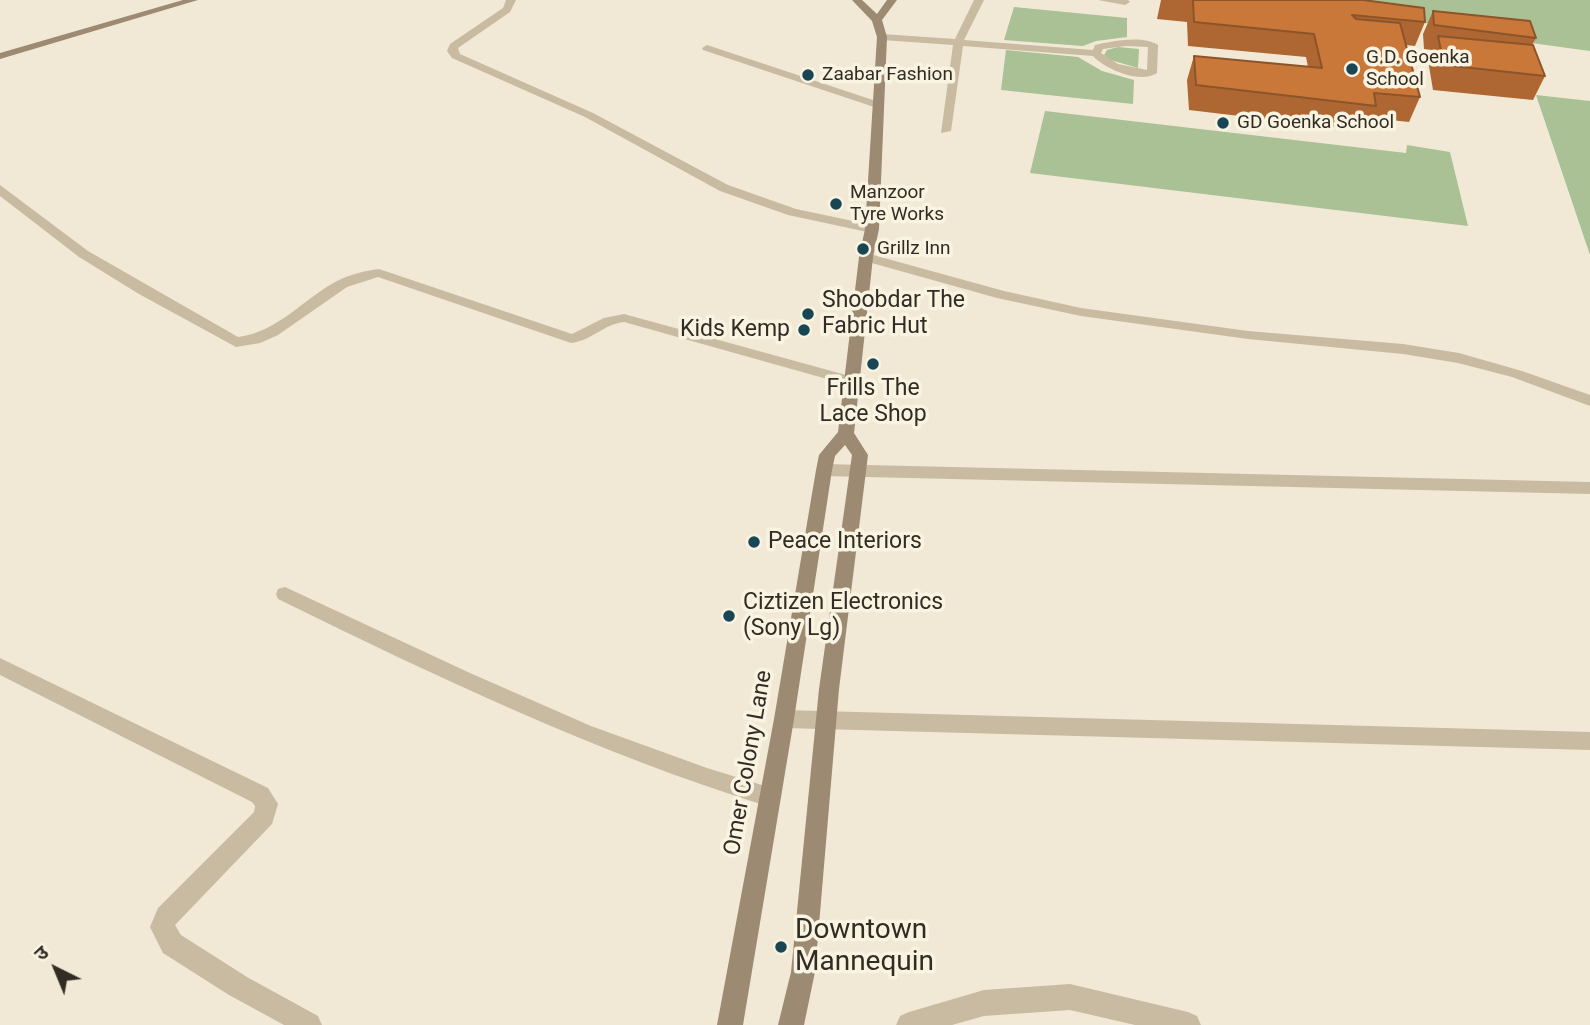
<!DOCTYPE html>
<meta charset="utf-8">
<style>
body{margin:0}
#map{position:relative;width:1590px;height:1025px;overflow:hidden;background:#f1e9d5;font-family:Roboto,"Noto Sans Devanagari",sans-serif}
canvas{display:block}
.north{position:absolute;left:21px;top:934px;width:70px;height:70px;-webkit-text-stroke:5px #f9f3e1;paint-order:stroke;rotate:317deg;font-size:19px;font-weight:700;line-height:28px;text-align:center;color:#332c24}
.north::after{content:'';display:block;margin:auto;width:24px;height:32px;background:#332c24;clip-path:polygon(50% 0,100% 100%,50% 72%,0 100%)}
</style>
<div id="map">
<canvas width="1590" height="1025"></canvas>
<div class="north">उ</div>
</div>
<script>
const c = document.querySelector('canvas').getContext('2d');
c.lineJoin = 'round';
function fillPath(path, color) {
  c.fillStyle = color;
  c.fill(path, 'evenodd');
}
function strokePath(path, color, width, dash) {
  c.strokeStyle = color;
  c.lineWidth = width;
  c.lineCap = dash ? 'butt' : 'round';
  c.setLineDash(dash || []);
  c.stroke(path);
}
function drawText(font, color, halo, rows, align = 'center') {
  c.font = font + ' Roboto,sans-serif';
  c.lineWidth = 7;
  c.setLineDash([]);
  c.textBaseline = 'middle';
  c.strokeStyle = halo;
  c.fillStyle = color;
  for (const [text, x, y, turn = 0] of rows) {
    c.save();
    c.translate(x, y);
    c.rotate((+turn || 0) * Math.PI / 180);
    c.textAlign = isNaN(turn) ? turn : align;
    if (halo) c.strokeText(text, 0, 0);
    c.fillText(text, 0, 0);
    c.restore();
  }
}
const green = new Path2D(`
 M1235,0H1590V51L1524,42L1514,34Z
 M1014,7L1127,18V37L1096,41L1083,46L1004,40Z
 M1118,47L1139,49L1138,68L1107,59L1104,55L1107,50Z
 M1006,50L1078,57L1102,71L1134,80L1133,104L1001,90Z
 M1536,95L1590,101V255Z
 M1045,111L1406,153L1407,145L1450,152L1468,226L1030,173Z`);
const lane = new Path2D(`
 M974,0H984L964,40L1093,50L1095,45C1114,41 1142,35 1158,45L1157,73C1141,84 1106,70 1093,56L963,46L951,131L941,133L953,45L882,40L877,37L882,34L955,39ZM1126,46L1148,47L1147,70L1118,64L1101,53L1103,49Z
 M1098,0H1128L1130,2L1125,5Z`);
const street = new Path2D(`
 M506,0H516L510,12L458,48L460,54L593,113L728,185L796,209L872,225L879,229L872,233L788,215L720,191L585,117L452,58L447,51L450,44L503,8Z
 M707,45L882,103L884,105L874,107L703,50L702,48Z
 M0,185L88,251L238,337C278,332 303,299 337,281C351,274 364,271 379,269L572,334L604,318L624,314L857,378L860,381L852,386L624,322C604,324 591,341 571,343L378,277L347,287L278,335L260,343L236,347L139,294L79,257L0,196Z
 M866,253L1004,291L1081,308L1248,331L1403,344L1459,353L1522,371L1590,395V406L1512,377L1458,363L1403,354L1248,339L1081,316L997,298L861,260V254Z
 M824,464L1590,482V494L824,476L816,470Z
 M285,587L470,673L591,726L707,768L778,790L781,797L778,804L770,807C599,754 439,678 278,599L276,594L278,589Z
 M0,658L268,788L278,804L272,824L175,925L181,935L247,977L318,1016L322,1025H284L229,995L163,953L150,927L158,908L254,812L255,806L252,802L0,675Z
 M784,710L1590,732V750L784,728L777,725L774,719L777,713Z
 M1070,984L1188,1012L1197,1016L1201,1025H1135L1070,1010L984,1016L952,1025H896L900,1016L909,1012L984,990Z`);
const secondary = new Path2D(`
 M183,0H198L0,59V53Z
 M852,0H862L877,14L887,0H897L882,20L887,37L879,229L873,257L854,433L868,455L839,689L815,972L804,1025H778L791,972L819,689L852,455L845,445L835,456L832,470L794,719L743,1025H717L774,719L816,470L819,455L838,432L859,257L865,229L877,37L872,21Z`);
const wall = new Path2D(`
 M1161,0H1363L1425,22L1415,46L1406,45L1420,97L1409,122L1371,118L1366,131L1189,110L1187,80L1194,56L1308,67L1306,57L1188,46L1187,22L1157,19Z
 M1433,11L1536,38L1532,45L1545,76L1533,100L1433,90L1428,60L1432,50L1424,49L1423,34Z`);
const building = new Path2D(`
 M1193,0H1363L1424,8L1425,22L1352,15L1356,19L1400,23L1420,97L1374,93L1376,106L1196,85L1194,56L1322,68L1314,34L1194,22Z
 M1433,11L1530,21L1536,38L1434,25Z
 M1438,36L1533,45L1545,76L1444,65Z`);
const markers = [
 [1352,69,7,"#194655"],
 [808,75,7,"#194655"],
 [1223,123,7,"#194655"],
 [836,204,7,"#194655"],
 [863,249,7,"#194655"],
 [808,314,7,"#194655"],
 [804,330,7,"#194655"],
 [873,364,7,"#194655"],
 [754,542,7,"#194655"],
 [729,616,7,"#194655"],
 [781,947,7,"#194655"]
];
const farPoinames = [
 ["G.D. Goenka",1366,58],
 ["School",1366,80],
 ["Zaabar Fashion",822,75],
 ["GD Goenka School",1237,123],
 ["Manzoor",850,193],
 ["Tyre Works",850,215],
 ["Grillz Inn",877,249]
];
const poiNames = [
 ["Shoobdar The",822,301],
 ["Fabric Hut",822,327],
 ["Kids Kemp",790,330,"right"],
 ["Frills The",873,389,"center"],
 ["Lace Shop",873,415,"center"],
 ["Peace Interiors",768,542],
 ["Ciztizen Electronics",743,603],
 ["(Sony Lg)",743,629]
];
const streetNames = [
 ["Omer Colony Lane",749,763,-80]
];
const nearPoinames = [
 ["Downtown",795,931],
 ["Mannequin",795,963]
];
fillPath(green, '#aac095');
fillPath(lane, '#c9bba1');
fillPath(street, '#c9bba1');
fillPath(secondary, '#9c8a73');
fillPath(wall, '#ae6732');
fillPath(building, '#ca783a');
strokePath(building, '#8d5429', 2);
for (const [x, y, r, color] of markers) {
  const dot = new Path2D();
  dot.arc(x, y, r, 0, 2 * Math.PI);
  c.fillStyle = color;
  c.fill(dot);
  strokePath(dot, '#f9f3e1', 2.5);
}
drawText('19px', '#332c24', '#f9f3e1', farPoinames, 'left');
drawText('23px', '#332c24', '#f9f3e1', poiNames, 'left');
drawText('23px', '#332c24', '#f9f3e1', streetNames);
drawText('28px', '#332c24', '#f9f3e1', nearPoinames, 'left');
</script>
